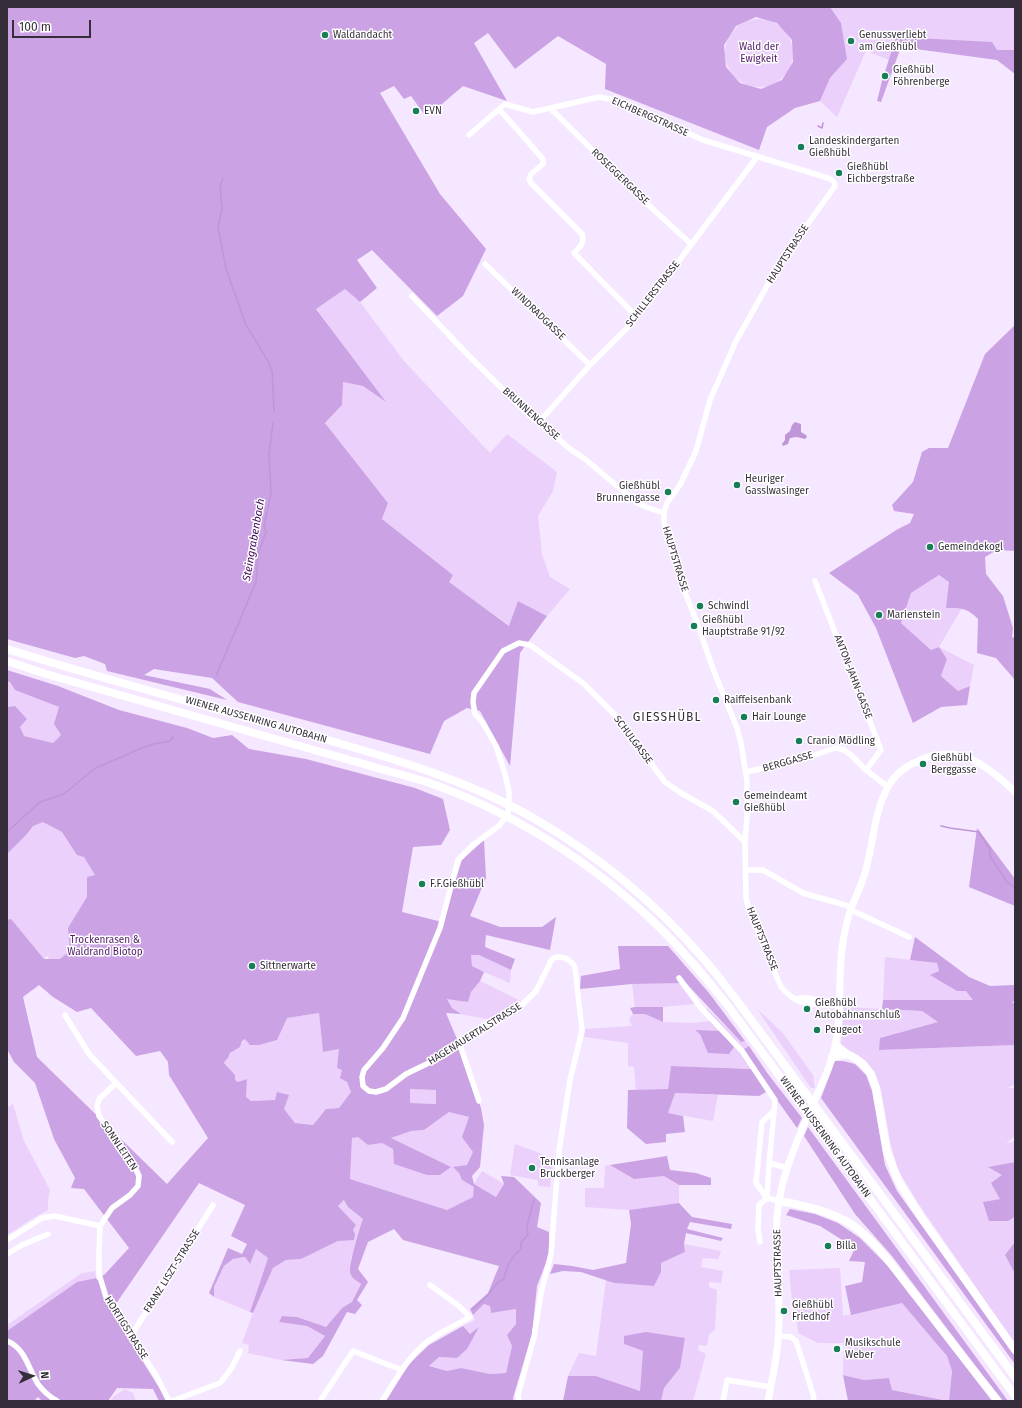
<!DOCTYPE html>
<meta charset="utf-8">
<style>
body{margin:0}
#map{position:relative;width:1022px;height:1408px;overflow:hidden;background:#f5e7ff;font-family:"Fira Sans",sans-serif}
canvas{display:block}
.frame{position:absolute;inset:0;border:8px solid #352e3a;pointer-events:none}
.north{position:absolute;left:12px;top:1356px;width:40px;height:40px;-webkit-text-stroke:3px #fff;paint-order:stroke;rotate:86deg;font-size:11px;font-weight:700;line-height:16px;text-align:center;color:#352e3a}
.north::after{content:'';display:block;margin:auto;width:14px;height:18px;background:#352e3a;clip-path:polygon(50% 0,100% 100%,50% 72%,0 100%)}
.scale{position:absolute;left:12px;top:20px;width:79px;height:18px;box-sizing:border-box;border:2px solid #352e3a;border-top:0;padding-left:5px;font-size:12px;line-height:14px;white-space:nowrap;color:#352e3a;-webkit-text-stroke:3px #fff;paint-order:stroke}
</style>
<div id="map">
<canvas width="1022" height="1408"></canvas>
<div class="frame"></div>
<div class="north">N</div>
<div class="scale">100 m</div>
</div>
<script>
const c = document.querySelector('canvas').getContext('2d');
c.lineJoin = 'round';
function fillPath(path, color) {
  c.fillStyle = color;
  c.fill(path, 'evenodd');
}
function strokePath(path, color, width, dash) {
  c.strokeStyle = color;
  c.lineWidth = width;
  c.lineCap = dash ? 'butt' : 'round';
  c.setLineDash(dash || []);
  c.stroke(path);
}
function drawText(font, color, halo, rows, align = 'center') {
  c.font = font + ' "Fira Sans",sans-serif';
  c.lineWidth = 3;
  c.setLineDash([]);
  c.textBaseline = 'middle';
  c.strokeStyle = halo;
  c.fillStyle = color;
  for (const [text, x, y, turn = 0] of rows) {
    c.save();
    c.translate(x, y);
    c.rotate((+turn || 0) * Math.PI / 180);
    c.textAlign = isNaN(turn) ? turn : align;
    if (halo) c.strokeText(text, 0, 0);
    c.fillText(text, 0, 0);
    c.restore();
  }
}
const green = new Path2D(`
 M830,7H1015V50H997L897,37L889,60L866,51L837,117L820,101L830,78L847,59L841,23Z
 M725 53a34 34 0 1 1 68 0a34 34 0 1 1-68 0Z
 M345,289L360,302L404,361L490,453L507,434L557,472L553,491L538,516L542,554L550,577L570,589L547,616L518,601L510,626L448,582L453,575L382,519L388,503L325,423L342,405V382L363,386L384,401L316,308Z
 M939,575L949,581L962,608L939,647L974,665L970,686L958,691L941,676L947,659L939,647L931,650L901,623L911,593Z
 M7,681L10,682L15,690L59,707L54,724L61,735L53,743L24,736L20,727L27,719L15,706L7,707Z
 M59,798L148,916L54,973L48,957L49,954L44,959L11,920H7V854C25,836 41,816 59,798Z
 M471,955H479L511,970L510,983L484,972L472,966Z
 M885,957L937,963L939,971L931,975L966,991L974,1000H883Z
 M480,981L521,1001L491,1020L461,1014L452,1008L447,998L468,1002L471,992Z
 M681,983L695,1004L663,1007H635L632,984Z
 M844,1007L922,1011L938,1022L880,1038V1050L1015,1045V1084L1008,1088H1015V1136L1006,1144L1015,1141V1162L989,1167L1003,1175L1000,1199L983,1202L1008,1221L1015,1217V1242L1005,1255L1015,1274V1344L916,1200L898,1170L890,1141L881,1090L874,1073L841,1045Z
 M707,1008L741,1042L745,1041L749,1046L744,1049L757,1069L671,1066L668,1089L636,1090L634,1067L628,1066V1043L584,1037L585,1029L632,1026L629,1019L633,1014H645L663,1022L694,1023L710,1021L706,1011Z
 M757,1009L782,1032L813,1075L815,1088H811Z
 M319,1013L323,1052L339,1049L342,1070L351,1092L339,1108L326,1109L313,1125L295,1123L275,1100L251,1101L246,1097L247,1079L238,1082L234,1080L235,1075L224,1063L225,1061L228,1058L230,1053L240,1047L243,1041L245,1039L287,1018Z
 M410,1089L436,1090V1104L410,1103Z
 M674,1093L718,1095L713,1121L668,1113Z
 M13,1104L24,1141L50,1190L48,1200V1210L35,1217L7,1235V1108Z
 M449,1112L469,1117L474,1151L467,1165L454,1168L459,1173L462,1180L475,1187L473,1197L447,1210L350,1179L352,1137H358L368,1145L382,1143L393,1149L394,1164L440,1175L450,1167L391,1138L411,1131L424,1130Z
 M515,1144L542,1154L543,1160L553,1162L550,1187L538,1186V1180L510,1175Z
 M610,1165L634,1179L664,1176L679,1185V1203L629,1210L585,1207V1188H604L605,1166Z
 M482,1171L504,1184L496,1197L474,1184Z
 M345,1200L348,1207L363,1219C359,1229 348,1264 350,1272C352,1278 356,1280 361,1283L352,1303L342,1308L326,1327L297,1317L282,1316L279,1322L307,1326L325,1336L308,1358L281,1360L248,1353L249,1345L242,1343L253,1313L273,1268L286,1260L301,1259L338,1241L353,1230L356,1225L338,1206Z
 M684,1244L721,1251L718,1259L703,1258L701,1267L723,1271L721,1283L709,1282V1287L717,1290L715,1330L709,1334L707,1346L699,1345L698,1350L706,1354L693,1401H661L664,1388L680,1368L685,1338L624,1344L643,1351L640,1391L596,1376H568L579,1353L596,1356L606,1280L614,1283L654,1286L661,1272V1263L685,1252Z
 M256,1249L268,1258L250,1312L214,1297V1287L224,1266L233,1259L246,1257L249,1263Z
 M840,1268L843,1316L902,1303L947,1356L952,1371L949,1401L892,1390L889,1378L864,1380L843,1375L844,1343H818L798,1333L795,1300H792L789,1270Z
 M95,1271L96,1278L77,1282L7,1331V1325L82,1273Z
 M484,1304L490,1306L491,1313L516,1309V1324L508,1335L512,1346L506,1373L490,1374L461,1368L447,1371L429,1366L439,1357L457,1358L479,1328L470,1334L463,1326L475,1320L473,1315Z
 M125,1389L133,1393L136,1401H110L114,1396Z`);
const forest = new Path2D(`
 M7,7H830L841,23L847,59L830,78L820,101L795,108L767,127L759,150L605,89L606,64L558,36L515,69L488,33L474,43L507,101L463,86L442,104L424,114L411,96L404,99L394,86L380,93L440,194L486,249L463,296L437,316L372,250L357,260L377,288L360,302L345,289L316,309L386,402L363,386L343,382L342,405L325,423L388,503L382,519L453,575L449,582L509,626L518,601L547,616L520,653L510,766L480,711L467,708L444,721L430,754L238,702L212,678L154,669L144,675L210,689L227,700L107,671L105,664L84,656L75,658L7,639ZM756,17L777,23L792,40L793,62L782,80L761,89L740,83L726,67L724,45L736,26Z
 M896,37L992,42L997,50H1015V74L997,60L901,47L881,102L877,101L882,81Z
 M1015,325V551L997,550L985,557L986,574L1003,596L1013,628L1012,637L1015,638V680L996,658L977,653L978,619C967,608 962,608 946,608L949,582L939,575L911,593L901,623L931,650L939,647L947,659L941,676L958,691L970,686L967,705L941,707L913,723L876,628L858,595L829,573L898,529L910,523L914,514L894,511L892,505L913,482L922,452L929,448H948L985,354Z
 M7,670L58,686L119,710L187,728L213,738L232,735L249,749L306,759L415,788L443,799L450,830L441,845L413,847L402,912L442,922L462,860L484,840L486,878L470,916L500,927H542L556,917L550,950L486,935L485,947L515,959L511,970L479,955H471L472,966L484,972L480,981L471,992L468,1002L447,999L452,1008L461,1014L446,1013L459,1044L481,1108L484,1125L480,1167L472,1176L474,1184L496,1197L504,1184L501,1176L514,1177L541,1203L537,1227L549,1232V1255L537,1286L532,1334L513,1398L514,1401H386L409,1364L429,1345L463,1326L470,1334L479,1327L467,1349L457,1358L439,1357L429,1366L447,1371L461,1368L490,1374L506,1373L512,1346L507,1335L516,1324V1309L491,1313L490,1306L484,1304L473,1315L470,1309L488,1293L499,1266L403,1240L394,1229L368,1242L358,1269L368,1282L357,1300L362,1305L355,1314L347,1312L323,1356L313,1364L281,1360L308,1358L325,1336L307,1326L279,1322L282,1316L297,1317L326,1327L342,1308L352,1302L361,1284C356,1280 351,1278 350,1272C349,1264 359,1229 363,1219L348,1207L344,1200L338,1206L356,1225L353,1230L355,1234L354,1240L338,1241L301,1259L286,1260L273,1268L253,1313L250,1312L268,1258L256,1249L250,1264L245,1257L233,1259L224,1266L214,1287V1297L209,1293L228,1248L242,1254L247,1244L231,1236L245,1205L199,1183L111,1311L165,1397L166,1401H159L153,1389L117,1388L108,1401H42L38,1397L34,1401H7V1331L77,1282L96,1278L97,1280L105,1274L129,1248L84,1189L71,1188L75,1178L54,1139L35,1083L14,1062L7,1049V920L11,919L44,959H60L70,951L68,928L87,897V877L95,875L84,857L77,855L62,832L43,822L33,826L26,835L7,854V707L15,706L27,719L20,727L24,736L53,743L61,735L54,724L59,707L15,690L10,682L7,681ZM39,985L53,997L77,1012L91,1008L136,1056L160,1051L168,1062L169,1075L208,1138L167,1184L37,1057L23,997ZM319,1013L323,1052L339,1049L337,1068L342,1070L340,1078L347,1082L351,1092L339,1108L326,1109L313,1125L295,1123L284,1109L289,1095L277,1092L275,1100L251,1101L246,1097L247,1079L238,1082L235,1080V1075L224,1063L225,1061L228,1058L230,1053L240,1047L242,1041L245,1039L250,1045H259L277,1040L287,1018ZM410,1089L436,1090V1104L410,1103ZM449,1112L469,1117L462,1137L473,1152L467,1165L453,1167L459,1173L462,1180L474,1187L473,1197L447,1210L350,1179L352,1138L358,1137L368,1145L382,1143L393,1149L394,1164L427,1175H440L451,1167L391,1138L411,1131L424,1130Z
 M977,828L1015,879V906L969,887Z
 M915,937L969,977L990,986L1015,985V1001L1012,1002L1015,1004V1045L879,1050L880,1038L938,1022L922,1011L882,1009L883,1000H973L966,991H957L930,975L939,971L937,963L910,960Z
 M618,946H668L709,993L745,1041L741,1042L686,983L632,984L580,989L581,976L620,969Z
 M635,1007H663V1022L645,1014H633L630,1008Z
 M695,1030L720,1031L734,1047L729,1054L708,1053L700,1034Z
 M749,1046L768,1074L802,1118L797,1128L770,1090L744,1049Z
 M835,1061H843L855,1064L866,1075L872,1091L885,1165L897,1191L1015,1356V1364L821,1098Z
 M671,1066L751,1069L766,1092L759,1096L675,1093L668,1113L683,1116L685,1132L666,1134V1142L646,1144L627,1128L628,1090L668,1089Z
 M808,1127L1008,1401H1002L892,1256L855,1214L804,1136Z
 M667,1156L670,1170L696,1173L711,1178V1185H679L664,1176L634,1179L610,1165Z
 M1015,1162V1217L1008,1221H989L983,1202L1000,1199L991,1183L1002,1175L988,1167Z
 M679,1203L692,1217L732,1224L731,1229L690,1222L687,1229L723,1238L721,1241L686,1233L684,1244L685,1252L661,1263V1272L654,1286L614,1283L581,1272L563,1271L550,1274L554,1264L572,1266L593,1270L626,1263L631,1224L629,1210Z
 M790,1209L815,1214L838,1223L860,1238L889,1267L992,1401H949L952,1371L947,1356L902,1303L851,1315L845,1286L862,1282L865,1262L849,1261L855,1248L820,1226L786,1215Z
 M1015,1242V1274L1005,1255Z
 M646,1332L685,1338L680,1368L664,1388L661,1401H563L568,1376H596L640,1391L643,1351L624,1344V1336Z
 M843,1375L864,1380L889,1378L892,1390L948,1401H848Z`);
const water = new Path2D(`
 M795,422L801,424V432L806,435L807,437L805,439L797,437L790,438L788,444L783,446L782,444L785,440V435L790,431L792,425Z`);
const stream = new Path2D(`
 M818,126L822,128L823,123
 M223,178L220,188L222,208L218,227L226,269L246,325L268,361L272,371L274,411
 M216,676L256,582L258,554L266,532L264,526L271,493L269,454L273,423
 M941,826L950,828L979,832L990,849V856L1007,882L1015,888
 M7,832L40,802L64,794L94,769L142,748L153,744L170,741L173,736
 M473,1309L488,1295L498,1282L504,1279C507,1265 510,1259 521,1249V1242L528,1235L527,1226L534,1199`);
const minor = new Path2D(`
 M499,109L543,159V164L531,174L529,179L531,183L582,234C585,243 580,247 574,253L637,317
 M551,109L642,199L691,244
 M469,135L505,104L533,112L599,97L614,100L703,140L828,178C832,180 835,181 835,186L780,263L736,341L710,400L696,451L680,485L667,503L664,513V522L682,585L698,625L713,669L737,728L741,743L747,781V817L745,842L746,898L749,910L781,987C801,1010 813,1002 839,1006
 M485,264L590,365
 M412,296L468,355L533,419L539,422L570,449L585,459L636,502L646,507L664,513
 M539,422L590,365L633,322L757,157
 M815,581L881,750L866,770
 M746,772L796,761L836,748L844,750L851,755L866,770L888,787
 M746,870H763L803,893L852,907
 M851,910L909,937
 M679,978L701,1008L742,1051L775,1100L774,1111
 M796,999C805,996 816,999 824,1004
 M65,1015L89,1054L172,1142
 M460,1045L479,1101
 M116,1083L100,1098L97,1105L99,1116L134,1165L139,1176L138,1186L130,1195L112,1208L100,1226L99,1251V1274L106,1297L157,1377L169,1401
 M779,1201L767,1198L769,1165L773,1164L787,1168
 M7,1240L42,1218L55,1216L100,1226
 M760,1242L758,1228L759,1205L767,1198L756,1183L762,1122L774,1111L769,1165
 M7,1254L22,1245L48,1234
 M131,1336L213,1205
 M779,1336L791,1337L796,1341L813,1394L814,1401
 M7,1341C25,1348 28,1368 38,1384C43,1391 50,1397 57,1401
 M172,1401L220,1383L231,1369L240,1351
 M320,1401L353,1351L402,1370
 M382,1401C394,1383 404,1363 420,1348C434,1334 453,1327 470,1317L459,1306L430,1285
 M519,1401L518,1395L534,1337L541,1293L551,1254L559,1151L570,1080L582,1031L575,967C570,959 561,954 552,959L536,991L523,1004L498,1019L445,1055L406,1074L386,1089L376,1092L369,1091L363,1086L362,1077L364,1070L383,1048L403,1018L440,928L458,860L473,845L500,825L508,812L509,803V792L505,774L496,746L483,723L475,714L473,702L474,693L503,651L519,643L530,645L584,684L615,715L665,782L681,793L713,811L745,842
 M723,1401L727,1380L771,1387`);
const major = new Path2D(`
 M768,1401C774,1371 780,1342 779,1311C779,1275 773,1237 779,1201C785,1166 800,1134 814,1101C823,1082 832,1063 836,1042C842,1011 838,979 842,948C844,934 847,919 852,906C857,894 863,882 866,869C873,844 874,816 885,793C891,778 904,767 918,761C958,742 987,765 1015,792`);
const highway = new Path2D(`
 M7,649C106,680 206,706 306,734C385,756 464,778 535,819C597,855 654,902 701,956C713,969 724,984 735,998L1015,1377
 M7,661L46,674L427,782C512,812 590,861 655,923C681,948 703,975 726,1003L1015,1396
 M836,1045L847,1054L855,1058L863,1064L871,1074L876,1088L887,1152L899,1182L923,1220L1015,1350
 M832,1057L847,1054
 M779,1201C804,1205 829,1211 851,1224C877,1242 896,1271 916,1296C943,1331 970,1366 998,1401`);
const markers = [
 [325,35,4,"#187e57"],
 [851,41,4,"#187e57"],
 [885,76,4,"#187e57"],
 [416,111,4,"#187e57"],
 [801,147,4,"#187e57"],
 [839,173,4,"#187e57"],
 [737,485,4,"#187e57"],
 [668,492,4,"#187e57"],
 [930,547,4,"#187e57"],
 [700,606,4,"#187e57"],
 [879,615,4,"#187e57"],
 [694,626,4,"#187e57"],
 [716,700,4,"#187e57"],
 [744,717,4,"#187e57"],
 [799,741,4,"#187e57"],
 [923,764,4,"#187e57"],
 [736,802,4,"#187e57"],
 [422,884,4,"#187e57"],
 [252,966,4,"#187e57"],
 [807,1009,4,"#187e57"],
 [817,1030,4,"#187e57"],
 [532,1168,4,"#187e57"],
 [828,1246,4,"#187e57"],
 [784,1311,4,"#187e57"],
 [837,1349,4,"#187e57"]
];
const poiNames = [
 ["Waldandacht",333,35],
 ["Genussverliebt",859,35],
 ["am Gießhübl",859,47],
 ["Gießhübl",893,70],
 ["Föhrenberge",893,82],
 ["EVN",424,111],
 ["Landeskindergarten",809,141],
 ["Gießhübl",809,153],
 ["Gießhübl",847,167],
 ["Eichbergstraße",847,179],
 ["Heuriger",745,479],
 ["Gasslwasinger",745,491],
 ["Gießhübl",660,486,"right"],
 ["Brunnengasse",660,498,"right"],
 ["Gemeindekogl",938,547],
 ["Schwindl",708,606],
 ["Marienstein",887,615],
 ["Gießhübl",702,620],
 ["Hauptstraße 91/92",702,632],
 ["Raiffeisenbank",724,700],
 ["Hair Lounge",752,717],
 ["Cranio Mödling",807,741],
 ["Gießhübl",931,758],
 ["Berggasse",931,770],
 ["Gemeindeamt",744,796],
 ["Gießhübl",744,808],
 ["F.F.Gießhübl",430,884],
 ["Sittnerwarte",260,966],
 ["Gießhübl",815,1003],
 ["Autobahnanschluß",815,1015],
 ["Peugeot",825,1030],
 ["Tennisanlage",540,1162],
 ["Bruckberger",540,1174],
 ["Billa",836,1246],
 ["Gießhübl",792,1305],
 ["Friedhof",792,1317],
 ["Musikschule",845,1343],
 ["Weber",845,1355]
];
const parkNames = [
 ["Wald der",759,47],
 ["Ewigkeit",759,59],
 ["Trockenrasen &",105,940],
 ["Waldrand Biotop",105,952]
];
const streetNames = [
 ["EICHBERGSTRASSE",650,117,24],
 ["ROSEGGERGASSE",620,177,44],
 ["HAUPTSTRASSE",788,254,-57],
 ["SCHILLERSTRASSE",653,294,-52],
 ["WINDRADGASSE",538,314,44],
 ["BRUNNENGASSE",531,414,42],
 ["HAUPTSTRASSE",675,559,73],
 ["ANTON-JAHN-GASSE",853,677,69],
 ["WIENER AUSSENRING AUTOBAHN",256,720,16],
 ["SCHULGASSE",633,740,53],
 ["BERGGASSE",788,762,-16],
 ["HAUPTSTRASSE",762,939,68],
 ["HAGENAUERTALSTRASSE",475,1034,-32],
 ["WIENER AUSSENRING AUTOBAHN",825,1137,54],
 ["SONNLEITEN",119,1146,56],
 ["HAUPTSTRASSE",778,1263,-91],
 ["FRANZ LISZT-STRASSE",172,1271,-58],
 ["HORTIGSTRASSE",126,1328,58]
];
const waterNames = [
 ["Steingrabenbach",254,540,-80]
];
const quarterNames = [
 ["GIESSHÜBL",667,718]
];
fillPath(green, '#ead0fa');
fillPath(forest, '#cba2e4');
fillPath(water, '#bf96d8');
strokePath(stream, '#bf96d8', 1.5);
strokePath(minor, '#fff', 5.5);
strokePath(major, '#fff', 7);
strokePath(highway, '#fff', 8);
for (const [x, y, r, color] of markers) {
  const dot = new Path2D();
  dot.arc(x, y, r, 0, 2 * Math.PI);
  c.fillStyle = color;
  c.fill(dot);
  strokePath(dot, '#fff', 1.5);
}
drawText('10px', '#352e3a', '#fff', poiNames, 'left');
drawText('10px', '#4d1966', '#fff', parkNames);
drawText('10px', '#352e3a', '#fff', streetNames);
drawText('italic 11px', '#3f0657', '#fff', waterNames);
c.letterSpacing = '1px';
drawText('12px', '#352e3a', '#fff', quarterNames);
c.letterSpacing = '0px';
</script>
